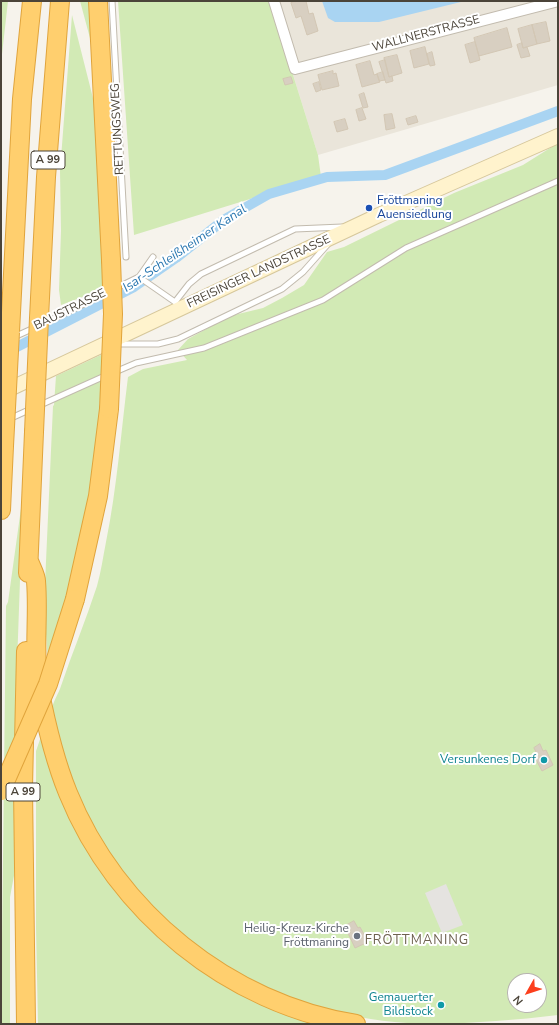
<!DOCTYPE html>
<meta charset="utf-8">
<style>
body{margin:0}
#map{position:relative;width:559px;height:1025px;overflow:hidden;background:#f6f3ec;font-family:"Nunito Sans",sans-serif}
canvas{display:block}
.frame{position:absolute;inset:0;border:2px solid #4b4439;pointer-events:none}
.north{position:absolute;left:507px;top:973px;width:40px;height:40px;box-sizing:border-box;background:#fff;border:1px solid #b7b4b0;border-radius:50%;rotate:231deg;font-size:11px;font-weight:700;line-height:16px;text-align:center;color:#4b4439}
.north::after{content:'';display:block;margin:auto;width:14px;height:18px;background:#fc3f1d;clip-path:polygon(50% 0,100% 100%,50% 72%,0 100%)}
</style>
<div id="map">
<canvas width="559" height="1025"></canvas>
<div class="frame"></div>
<div class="north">N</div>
</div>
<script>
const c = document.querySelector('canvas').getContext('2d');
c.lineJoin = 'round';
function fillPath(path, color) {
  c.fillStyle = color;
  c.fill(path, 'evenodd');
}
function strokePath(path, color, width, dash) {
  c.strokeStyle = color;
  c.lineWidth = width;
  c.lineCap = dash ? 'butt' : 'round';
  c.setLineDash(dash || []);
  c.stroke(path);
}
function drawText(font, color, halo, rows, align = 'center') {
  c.font = font + ' "Nunito Sans",sans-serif';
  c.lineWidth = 4;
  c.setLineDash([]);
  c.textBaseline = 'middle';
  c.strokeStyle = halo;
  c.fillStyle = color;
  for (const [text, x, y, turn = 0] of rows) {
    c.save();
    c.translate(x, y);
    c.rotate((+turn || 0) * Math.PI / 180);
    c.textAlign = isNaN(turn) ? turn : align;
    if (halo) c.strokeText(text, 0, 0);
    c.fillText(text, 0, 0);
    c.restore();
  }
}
const residential = new Path2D(`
 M270,1H558V85L318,155Z`);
const green = new Path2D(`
 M1,1H8L1,63Z
 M80,1H93L94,53Z
 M118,1H270L318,155L321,177L134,235Z
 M72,15L98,118L104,289L61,305L59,290L61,231L60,171Z
 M558,143V1015C508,1021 457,1025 407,1023C277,1015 163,944 97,832C78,800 65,766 57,729C55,724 52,716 52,710C52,703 59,693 61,686C72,653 86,620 97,586C101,572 103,557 106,542C117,488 121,432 128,377L143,369L187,360L178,350L188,339L230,316L263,308L282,298L304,285L327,252L344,247L454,193L523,165ZM515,981H539V1005H515Z
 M103,354L99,414L103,413L82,547L48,662L44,606L53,406L54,405L56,376Z
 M23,494L16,694V865L10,897V1024H1L6,606L8,602Z
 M44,728L64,794L170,940L338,1024H38L36,928V751Z`);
const parking = new Path2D(`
 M446,884L463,925L442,933L425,893Z`);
const water = new Path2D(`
 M322,1H465L379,22H335L328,18Z`);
const canal = new Path2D(`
 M7,352L134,287L176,258L225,219L269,194L327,177L385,175L558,111`);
const building = new Path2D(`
 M299,1H306L309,14L313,13L318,31L307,35L301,16L296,18L291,3Z
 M546,22L550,41L537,44L532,25Z
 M532,25L537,44L523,48L518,29Z
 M507,28L512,47L479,56L474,38Z
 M475,42L480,60L470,63L465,45Z
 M522,43L523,48L527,47L530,56L521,58L517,45Z
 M425,47L429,64L414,68L410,51Z
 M432,52L435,65L430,66L427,54Z
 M397,55L402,73L389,77L384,58Z
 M385,60L389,77L392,76L393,81L386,83L379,62Z
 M370,61L374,75L377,74L380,82L362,87L356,65Z
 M333,71V74L336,73L339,86L322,90L318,75Z
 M383,72L385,80L379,81L377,74Z
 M291,77L293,83L285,85L283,79Z
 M319,82L321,90L316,92L313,84Z
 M364,93L368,107L363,108L359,95Z
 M362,108L366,119L359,121L356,110Z
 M392,114L395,128L386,130L384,115Z
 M416,116L418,122L408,125L406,119Z
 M345,119L348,129L337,132L334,122Z
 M540,744L543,751L546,750L553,765L542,771L534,756L537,754L534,748Z
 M354,921L358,928L360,927L368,942L355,948L348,933L351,932L347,925Z`);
const lane = new Path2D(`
 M112,1L126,257
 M139,277L153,257
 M175,302L189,284L201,274L295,229L342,227
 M43,324L139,277L175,302
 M14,337L34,328
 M117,344H158L178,339L282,289L303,272L328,244
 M115,372L136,363L204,348L323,300L406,248L558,181
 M38,406L107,375
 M9,419L31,409`);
const street = new Path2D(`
 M274,1L295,69L558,1`);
const secondary = new Path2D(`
 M1,393L379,215L558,136`);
const highway = new Path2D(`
 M98,1L111,260
 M39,318L46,177L60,1
 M10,332L22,99L32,1
 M1,510L4,446
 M29,561C31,567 36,575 36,581C39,617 33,652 39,688C46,724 54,759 68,793C116,912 229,1004 356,1024
 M28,573L34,432
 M75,599L98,496L109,409
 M26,651L23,788L26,1024`);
const highwayBridge = new Path2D(`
 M109,409L113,314L111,260
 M34,432L39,318
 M4,446L10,332
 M1,791L48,684L75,599`);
const markers = [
 [369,208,4,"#1a4fb4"],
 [544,760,4,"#0f9aa8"],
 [357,936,4,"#6b7280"],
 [441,1005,4,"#0f9aa8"]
];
const shields = [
 [48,160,34],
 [23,792,34]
];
const shieldNames = [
 ["A 99",48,160],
 ["A 99",23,792]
];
const streetNames = [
 ["WALLNERSTRASSE",426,34,-15],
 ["RETTUNGSWEG",118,129,-93],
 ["FREISINGER LANDSTRASSE",259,272,-25],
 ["BAUSTRASSE",70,310,-26]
];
const transitNames = [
 ["Fröttmaning",377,201],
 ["Auensiedlung",377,215]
];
const cultureNames = [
 ["Versunkenes Dorf",536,760],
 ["Gemauerter",433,998],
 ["Bildstock",433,1012]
];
const worshipNames = [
 ["Heilig-Kreuz-Kirche",349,929],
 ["Fröttmaning",349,943]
];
const waterNames = [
 ["Isar-Schleißheimer Kanal",185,249,-34]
];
const neighbourhoodNames = [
 ["FRÖTTMANING",417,941]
];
fillPath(residential, '#eae5da');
fillPath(green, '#d2eab5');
fillPath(parking, '#e5e3e0');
fillPath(water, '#a9d4f2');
strokePath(canal, '#a9d4f2', 10);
fillPath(building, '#d8cfc1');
strokePath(building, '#d3c7b4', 1);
strokePath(lane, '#c2bbae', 7);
strokePath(street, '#c2bbae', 12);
strokePath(secondary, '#d6c79b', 16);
strokePath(highway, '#e0a43c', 20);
strokePath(lane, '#fff', 5);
strokePath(street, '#fff', 10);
strokePath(secondary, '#fff3cd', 14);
strokePath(highway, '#ffcf6e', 18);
strokePath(highwayBridge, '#e0a43c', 20, []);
strokePath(highwayBridge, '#ffcf6e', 18);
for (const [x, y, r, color] of markers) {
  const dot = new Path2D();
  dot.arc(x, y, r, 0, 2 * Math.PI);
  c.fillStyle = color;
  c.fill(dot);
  strokePath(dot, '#fff', 1.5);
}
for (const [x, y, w] of shields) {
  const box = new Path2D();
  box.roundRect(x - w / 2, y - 9, w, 18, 3);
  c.fillStyle = '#fff';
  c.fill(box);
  strokePath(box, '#4b4439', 1);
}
drawText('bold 11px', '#4b4439', null, shieldNames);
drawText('12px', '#4b4439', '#fff', streetNames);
drawText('12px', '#164399', '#fff', transitNames, 'left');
drawText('12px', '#0d838f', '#fff', cultureNames, 'right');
drawText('12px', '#5b616d', '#fff', worshipNames, 'right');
drawText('italic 13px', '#2e7ab2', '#fff', waterNames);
c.letterSpacing = '1px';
drawText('13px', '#6e6250', '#fff', neighbourhoodNames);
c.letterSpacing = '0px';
</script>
